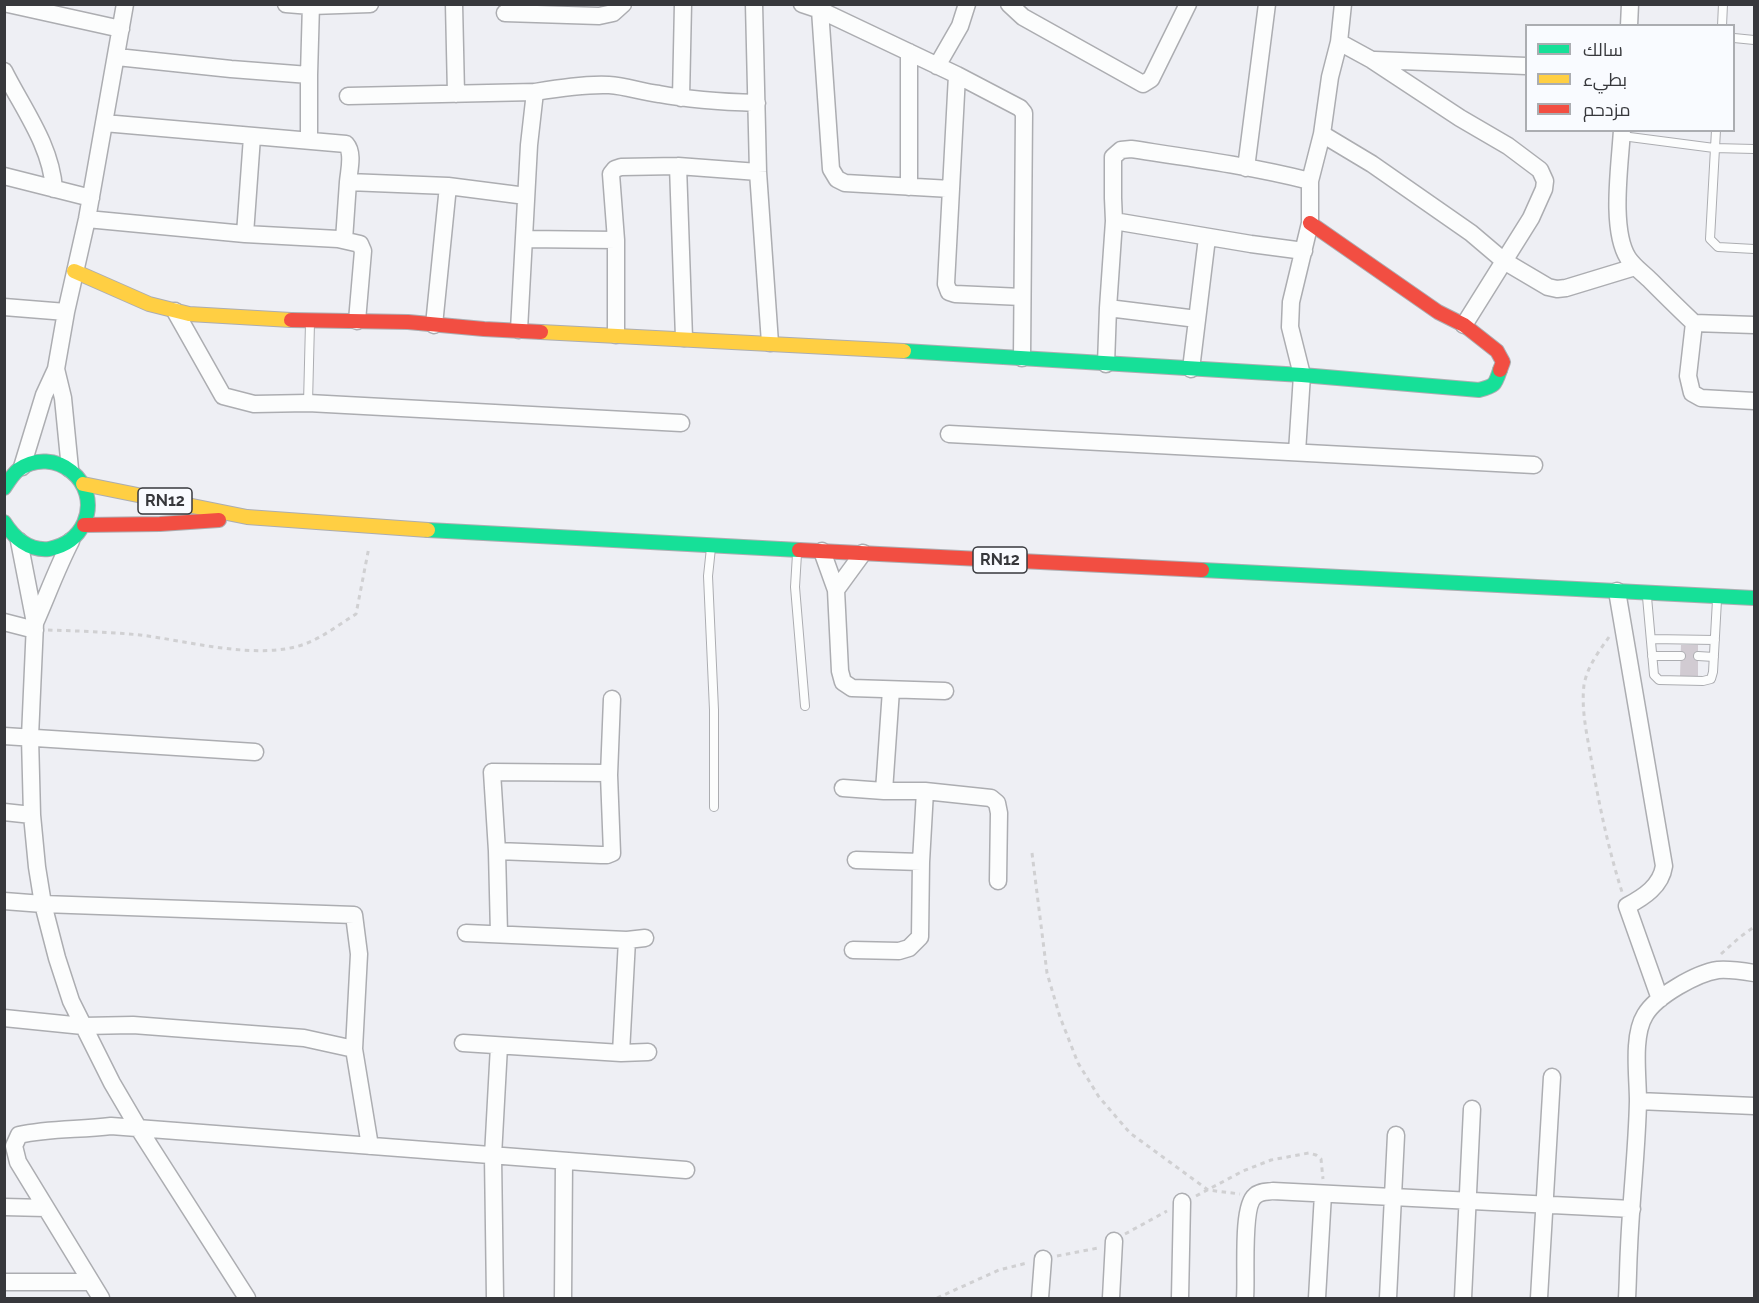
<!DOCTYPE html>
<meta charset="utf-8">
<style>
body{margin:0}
#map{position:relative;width:1759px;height:1303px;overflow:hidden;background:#eeeff4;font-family:Raleway,Cairo,sans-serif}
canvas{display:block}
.frame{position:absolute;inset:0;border:6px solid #37383c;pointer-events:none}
.legend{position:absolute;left:1525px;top:24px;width:210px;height:108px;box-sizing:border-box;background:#f9fbff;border:2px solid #abadb1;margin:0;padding:8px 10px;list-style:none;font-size:18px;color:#37383c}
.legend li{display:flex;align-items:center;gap:12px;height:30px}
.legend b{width:30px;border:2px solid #abadb1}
</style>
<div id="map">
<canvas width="1759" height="1303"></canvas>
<div class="frame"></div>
<ul class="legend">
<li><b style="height:8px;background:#16e098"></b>سالك</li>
<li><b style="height:8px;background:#ffcf43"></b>بطيء</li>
<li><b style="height:8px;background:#f24e42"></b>مزدحم</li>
</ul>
</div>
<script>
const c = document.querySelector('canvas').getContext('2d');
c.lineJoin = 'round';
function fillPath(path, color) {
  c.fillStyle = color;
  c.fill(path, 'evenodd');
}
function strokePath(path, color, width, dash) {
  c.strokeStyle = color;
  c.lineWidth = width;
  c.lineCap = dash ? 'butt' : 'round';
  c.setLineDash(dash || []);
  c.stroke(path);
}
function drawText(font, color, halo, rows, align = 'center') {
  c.font = font + ' Raleway,sans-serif';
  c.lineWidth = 4.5;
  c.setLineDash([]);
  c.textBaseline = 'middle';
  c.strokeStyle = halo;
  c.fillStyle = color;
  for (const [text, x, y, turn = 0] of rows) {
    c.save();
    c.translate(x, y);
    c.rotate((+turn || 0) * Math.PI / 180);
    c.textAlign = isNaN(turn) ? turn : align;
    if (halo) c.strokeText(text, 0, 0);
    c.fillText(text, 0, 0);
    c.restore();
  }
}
const building = new Path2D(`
 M1681,645H1698V676H1680Z`);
const path = new Path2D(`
 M48,630C79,631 110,632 140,635C190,641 257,661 305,644C323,637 340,624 356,614L369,547
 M1609,637C1599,651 1587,667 1584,685C1581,709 1587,735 1591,758C1599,804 1608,848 1622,892
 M1032,853L1047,973L1060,1017L1078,1063L1099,1097L1130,1133L1208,1190L1240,1194
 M1721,954L1740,937L1754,927
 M1196,1196L1243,1171L1271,1160L1309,1153L1316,1155L1321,1159L1323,1179
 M1125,1234L1167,1211
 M1057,1256L1098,1248
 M937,1298L999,1270L1027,1263`);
const lane = new Path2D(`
 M1722,26L1723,4
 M1734,38L1754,40
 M1716,130L1710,239L1718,247L1754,249
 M1622,136L1714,148L1754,149
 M308,403L310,323
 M711,548L708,576L714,710V807
 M797,554L795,587L805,706
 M1647,597L1654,675L1659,680L1703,681L1711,679L1713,672L1717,600
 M1651,639L1715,640
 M1652,656H1681
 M1698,656L1714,657`);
const street = new Path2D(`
 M8,4L121,29
 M286,4L311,6L370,4
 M454,4L456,94
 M754,4L758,172L770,343
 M802,4L820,10L831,169L837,179L845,183L951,189
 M1009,4L1023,17L1143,84L1151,79L1188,4
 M820,10L957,75L1020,108L1024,113L1022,358
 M505,13L599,16L613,13L623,4
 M1629,26L1630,4
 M1339,42L1372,60L1460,118L1508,146L1540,170L1545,181L1544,189L1531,218L1464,325
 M117,57L231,69L309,75
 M1375,60L1526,66
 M937,66L960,26L967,4
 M4,71C23,109 51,145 54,189
 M957,75L946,284L949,292L955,294L1022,297
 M348,96L535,92
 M681,98L683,4
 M104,123L346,144C354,153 349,170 348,182
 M1622,130C1620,165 1610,229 1628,258C1634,267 1643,273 1651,281C1665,295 1679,309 1694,323L1688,376L1692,393L1701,398L1754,401
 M1322,134L1372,164L1471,233L1504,261L1548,287L1557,289L1566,288L1635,267
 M309,140V75L311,4
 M678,166L684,338
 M1246,168L1267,4
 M4,176L91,198
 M909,187V52
 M87,219L245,234L338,239L360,244L363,251L357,321
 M1114,221L1108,308L1197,319
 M245,234L252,137
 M524,239L616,240
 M344,240L348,182L448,186
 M1304,251L1251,244L1114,221L1113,198V157L1121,150L1131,149C1191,158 1251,166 1310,181
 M4,307L66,312
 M175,311L223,396L254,404L308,403L681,423
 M1694,323L1754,325
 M434,325L448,186L526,196
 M519,330L529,145L535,92C559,88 584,84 609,85C626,86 642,92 659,94C691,100 724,102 757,103
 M616,335V240L611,174L615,169L621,167L678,166L758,172
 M1106,364L1108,308
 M56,369L63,398L70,469
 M1191,369L1207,238
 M949,434L1534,465
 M1297,452L1302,375L1290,327L1291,302L1310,223V181L1322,134L1330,77L1339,42L1343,4
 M22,467L44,395L56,369L66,312L87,219L125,4
 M19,541L35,623L30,737L32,815L37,867L43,904L57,958L71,1001L112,1083L139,1129L247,1298
 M822,551L836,590L840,671L843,682L852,688L945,691
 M836,590L863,553
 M1617,591L1664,866C1661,886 1644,897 1627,906L1660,999
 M4,622L35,630
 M35,623C47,596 57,568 71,541
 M4,736L255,752
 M843,788L884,791H925L991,798L997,803L999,813L998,881
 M884,791L891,690
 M4,812L32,815
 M497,851L601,855H607L612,853L609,775L612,699
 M856,860L921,862
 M4,901L43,904L354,915L359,954L354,1049L304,1038L133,1025L83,1026L4,1018
 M466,933L627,940L645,938
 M499,934L497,851L492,772L609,773
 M853,950L899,951L909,948L920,937L921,862L925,791
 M463,1043L621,1053L648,1052
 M354,1049L370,1146
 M621,1053L627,940
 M1638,1101L1754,1106
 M4,1207L46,1208
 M4,1282H91
 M101,1298L18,1162L14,1146L19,1135C49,1128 80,1130 111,1126L686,1170
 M495,1298L493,1156L499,1046
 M563,1298L564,1161
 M1040,1298L1043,1259
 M1111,1298L1114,1241
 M1180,1298L1182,1202
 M1245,1298C1247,1278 1241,1207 1255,1196C1260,1191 1267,1192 1273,1191L1632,1209
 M1317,1298L1323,1194
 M1388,1298L1396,1135
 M1463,1298L1472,1109
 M1539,1298L1552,1077
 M1627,1298C1628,1282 1628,1265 1629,1248C1631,1199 1637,1150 1638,1101C1638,1076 1632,1036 1645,1015C1656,996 1697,973 1718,970C1730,969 1742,971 1754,973`);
const fast = new Path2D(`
 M904,351L1302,375L1479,390C1495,386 1495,385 1500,370
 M4,488C8,482 13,474 18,470C54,444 102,482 84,523C77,538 65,546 49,549C29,551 14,538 4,522
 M428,530L799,550
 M1202,570L1754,598`);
const slow = new Path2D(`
 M74,271L149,304L189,314L291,320
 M541,332L904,351
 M83,484L247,517L428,530`);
const jam = new Path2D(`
 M1310,223L1438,312L1464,325L1497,351L1503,362L1500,370
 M291,320L408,322L484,329L541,332
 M84,525L160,524L219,520
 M799,550L1202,570`);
const shields = [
 [165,501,54],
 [1000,560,54]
];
const shieldNames = [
 ["RN12",165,501],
 ["RN12",1000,560]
];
fillPath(building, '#d1cbd2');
strokePath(lane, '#acadb1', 10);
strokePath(street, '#acadb1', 19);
strokePath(fast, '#acadb1', 16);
strokePath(slow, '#acadb1', 16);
strokePath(jam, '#acadb1', 16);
strokePath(path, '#d0d0d2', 3, [4.5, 4.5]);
strokePath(lane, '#fcfdfd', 8);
strokePath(street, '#fcfdfd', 16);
strokePath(fast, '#16e098', 14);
strokePath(slow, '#ffcf43', 14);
strokePath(jam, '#f24e42', 14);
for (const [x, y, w] of shields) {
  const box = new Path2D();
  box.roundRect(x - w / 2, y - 13, w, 26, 4.5);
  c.fillStyle = '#f9fbff';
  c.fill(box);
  strokePath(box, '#37383c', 1.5);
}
drawText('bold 16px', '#37383c', null, shieldNames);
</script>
